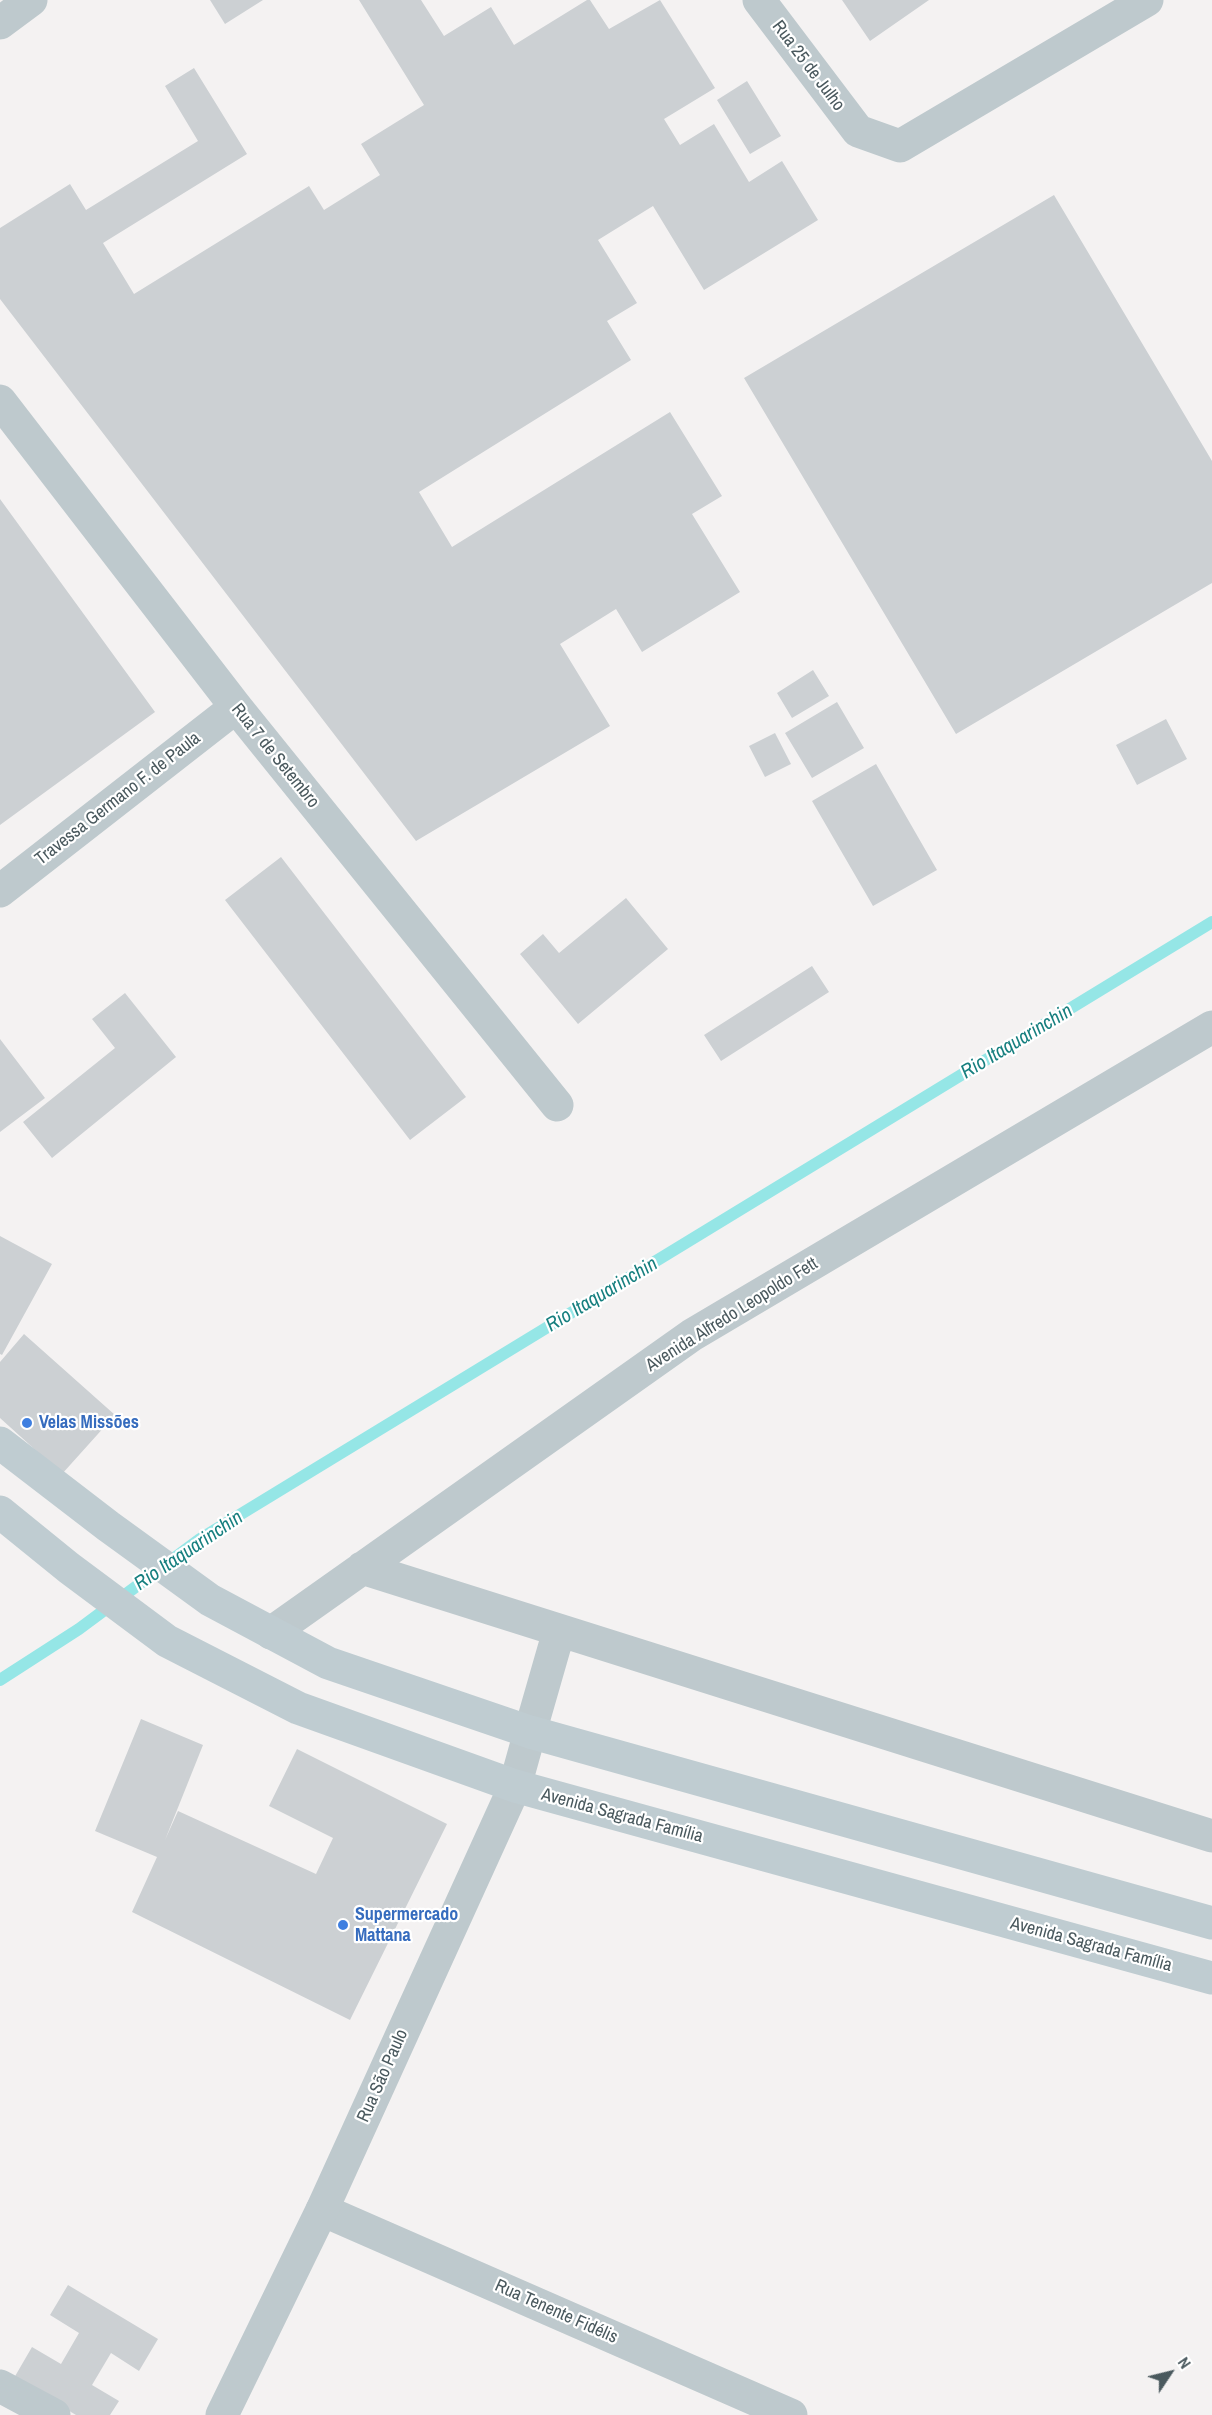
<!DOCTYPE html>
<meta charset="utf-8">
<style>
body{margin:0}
#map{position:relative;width:1212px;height:2415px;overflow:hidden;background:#f4f2f2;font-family:"Archivo Narrow",sans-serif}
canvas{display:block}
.north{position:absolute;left:1140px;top:2343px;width:60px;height:60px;-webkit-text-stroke:4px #fff;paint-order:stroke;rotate:55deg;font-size:16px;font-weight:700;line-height:24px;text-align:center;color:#4a595e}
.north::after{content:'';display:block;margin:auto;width:21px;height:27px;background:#4a595e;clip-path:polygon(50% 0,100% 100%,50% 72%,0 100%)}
</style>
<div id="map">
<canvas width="1212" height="2415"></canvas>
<div class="north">N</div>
</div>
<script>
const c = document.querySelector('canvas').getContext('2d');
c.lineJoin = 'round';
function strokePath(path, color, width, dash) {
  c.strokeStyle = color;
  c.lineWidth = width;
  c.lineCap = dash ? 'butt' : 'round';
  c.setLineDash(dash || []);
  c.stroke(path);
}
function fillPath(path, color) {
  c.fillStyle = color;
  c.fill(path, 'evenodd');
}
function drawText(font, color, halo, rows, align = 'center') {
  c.font = font + ' "Archivo Narrow",sans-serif';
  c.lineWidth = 4.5;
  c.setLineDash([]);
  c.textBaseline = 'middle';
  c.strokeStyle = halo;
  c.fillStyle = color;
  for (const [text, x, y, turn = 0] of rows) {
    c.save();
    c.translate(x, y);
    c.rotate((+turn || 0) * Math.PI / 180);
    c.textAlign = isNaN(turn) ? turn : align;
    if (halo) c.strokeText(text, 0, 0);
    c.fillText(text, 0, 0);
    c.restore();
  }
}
const stream = new Path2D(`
 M0,1680L79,1629L200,1539L1212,922`);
const building = new Path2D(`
 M210,0H263L225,24Z
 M359,0H421L444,36L491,7L514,45L587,0H590L609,29L660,0L715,88L664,119L680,145L714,124L749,182L782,161L818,220L704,290L653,206L598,240L637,303L607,321L631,360L419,492L452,547L670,412L722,496L692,514L740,592L642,652L616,609L560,644L610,726L416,841L0,299V228L70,184L86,210L198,141L165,86L194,68L247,154L103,243L134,294L309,186L324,210L380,175L361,144L424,105Z
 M842,0H929L870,41Z
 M747,81L781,136L750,154L717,100Z
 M1054,195L1212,461V583L956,734L744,378Z
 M0,499L155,712L0,825Z
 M813,670L829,696L792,718L777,693Z
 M837,702L864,748L812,778L785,733Z
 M1166,719L1187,759L1137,785L1116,745Z
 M775,733L791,764L765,777L749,746Z
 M876,764L937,870L873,906L812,801Z
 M281,857L466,1097L410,1140L225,900Z
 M626,898L668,949L578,1024L520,954L543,934L559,953Z
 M812,966L829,992L721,1061L704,1035Z
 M125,993L176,1057L52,1158L23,1122L115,1048L92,1019Z
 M0,1039L45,1098L0,1132Z
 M0,1236L52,1264L2,1355L0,1354Z
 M24,1334L115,1415L62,1474L0,1418V1362Z
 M141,1719L203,1745L165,1840L178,1811L316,1874L333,1838L269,1806L297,1749L447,1824L350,2020L132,1912L157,1857L95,1831Z
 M68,2285L158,2339L139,2371L111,2353L92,2385L119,2401L110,2415H76L14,2378L32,2347L61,2364L79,2333L50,2315Z`);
const minor = new Path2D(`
 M759,0L858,131L900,146L1147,0
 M0,23L31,0
 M0,401L236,707L557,1105
 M0,891L236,707
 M362,1568L1212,1836
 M271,1633L692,1335L1212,1027
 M530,1732L559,1631
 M322,2210L791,2415
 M0,2386L54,2415`);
const tertiary = new Path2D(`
 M222,2415L322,2210L515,1786L530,1732`);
const secondary = new Path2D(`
 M0,1443L108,1526L210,1600L328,1663L530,1732L1212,1923
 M0,1512L69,1568L167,1641L298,1708L515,1786L1212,1978`);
const markers = [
 [27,1423,6,"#3f7fe0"],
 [343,1925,6,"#3f7fe0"]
];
const streetNames = [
 ["Rua 25 de Julho",808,66,53],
 ["Rua 7 de Setembro",275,756,51],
 ["Travessa Germano F. de Paula",118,799,-38],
 ["Avenida Alfredo Leopoldo Fett",732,1315,-32],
 ["Avenida Sagrada Família",622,1816,15],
 ["Avenida Sagrada Família",1091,1945,15],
 ["Rua São Paulo",383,2076,-66],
 ["Rua Tenente Fidélis",556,2312,24]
];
const shopNames = [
 ["Velas Missões",39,1423],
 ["Supermercado",355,1915],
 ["Mattana",355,1936]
];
const waterNames = [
 ["Rio Itaquarinchin",1017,1042,-31],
 ["Rio Itaquarinchin",602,1295,-31],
 ["Rio Itaquarinchin",189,1551,-34]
];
strokePath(stream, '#95e6e6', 12);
fillPath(building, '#ccd0d3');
strokePath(minor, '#bec9cd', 33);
strokePath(tertiary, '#bec9cd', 33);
strokePath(secondary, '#bfccd1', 33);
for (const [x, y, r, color] of markers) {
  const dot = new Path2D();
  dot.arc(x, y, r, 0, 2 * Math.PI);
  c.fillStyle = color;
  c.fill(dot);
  strokePath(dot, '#fff', 2);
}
drawText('18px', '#4a595e', '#fff', streetNames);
drawText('bold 18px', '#366cbe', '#fff', shopNames, 'left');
drawText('italic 20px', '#167f7f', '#fff', waterNames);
</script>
